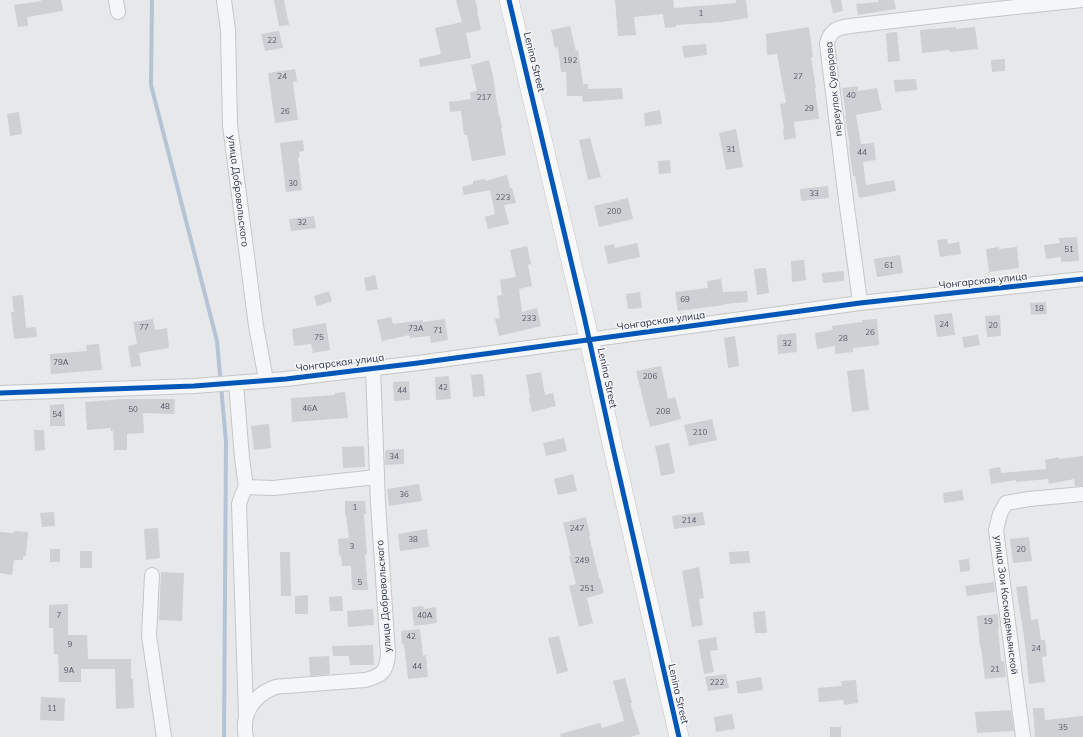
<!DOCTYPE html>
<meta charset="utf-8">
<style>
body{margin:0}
canvas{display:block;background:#e6e8ea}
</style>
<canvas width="1083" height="737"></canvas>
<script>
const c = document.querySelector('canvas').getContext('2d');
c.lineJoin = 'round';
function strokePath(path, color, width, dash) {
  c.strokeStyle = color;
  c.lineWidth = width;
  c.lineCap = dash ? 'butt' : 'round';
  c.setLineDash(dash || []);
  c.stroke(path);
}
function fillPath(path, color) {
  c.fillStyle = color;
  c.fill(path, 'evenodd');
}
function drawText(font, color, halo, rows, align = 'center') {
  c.font = font + ' Mulish,sans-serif';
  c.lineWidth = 3;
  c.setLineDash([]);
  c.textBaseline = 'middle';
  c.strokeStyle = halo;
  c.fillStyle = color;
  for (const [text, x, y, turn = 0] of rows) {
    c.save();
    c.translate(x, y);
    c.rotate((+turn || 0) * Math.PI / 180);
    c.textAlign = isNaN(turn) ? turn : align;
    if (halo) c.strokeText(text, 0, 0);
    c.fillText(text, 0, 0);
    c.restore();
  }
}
const stream = new Path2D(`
 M152,0L151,85L217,341L226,442L224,737`);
const building = new Path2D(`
 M41,0H61L63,11L27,17L28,26L18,27L14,5L41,1Z
 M274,0H284L289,25L279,26Z
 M456,0H475L478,10H477L481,30L466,33L471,58L420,67L419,59L441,54L435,28L462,22Z
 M615,0H673L674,8L736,3V0H746L748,18L722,22L676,25V27L665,28L663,14L634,17L636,35L618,36Z
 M830,0H841L843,11L833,13Z
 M878,0H894L896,9L858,15L856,4L878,2Z
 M570,26L576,51L578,50L583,84H588V89L622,88L623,99L583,102L582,96H567L566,72H561L558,47L555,48L551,30Z
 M809,27L813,57L811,58L816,88H815L819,119L794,122L796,138L784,140L783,129H784L780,104L786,103L777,54L767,55L766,34Z
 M956,27V29L975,27L978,49L950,52L949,50L922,53L920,30Z
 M279,31L283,48L265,51L261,34Z
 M897,32L900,61L888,62L886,33Z
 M706,44L707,55L684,58L682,46Z
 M1005,59V71L992,72L991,60Z
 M489,60L493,76L499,117L500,116L502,128H501L506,155L472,161L467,135H464L461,111L450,112L449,102L471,99L470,92L477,91L471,65Z
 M295,69L297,81L293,82L298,120L275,123L268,73Z
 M916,79L917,90L895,92L894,80Z
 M858,86V91L877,88L882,110L856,115L861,144L874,143L876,160L863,162L866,185L894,180L896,191L859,198L855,176H853L849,146H850L845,116H846L842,88Z
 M660,110L662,124L645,126L644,113Z
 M19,112L22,134L10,136L7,114Z
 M736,129L743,167L726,170L719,133Z
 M590,138L601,177L588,180L579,140Z
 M303,140L304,151L299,152L300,157H298L302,190L286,192L280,143Z
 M670,160L671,173L659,174L658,161Z
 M507,175L510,188H512L516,203L504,205L509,224L488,229L485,217L495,214L490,190L464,195L462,187L473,184V181L485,179V181Z
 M828,186L829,198L801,201L800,189Z
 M628,198L633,219L599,227L594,206Z
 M314,216L316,228L291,231L289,219Z
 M1077,237L1079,261L1061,262V257L1046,259L1044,245L1060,243L1059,238Z
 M947,239L948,244L959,242L961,254L940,257L937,240Z
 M637,243L640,257L608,264L604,246L614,244L615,248Z
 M527,246L531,264L528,265L532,286L519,289L522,312L537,308L541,326L499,336L495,319L500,318L497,296L502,295L500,280L516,277L510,250Z
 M999,247V249L1017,247L1019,268L989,272L986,249Z
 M900,255L903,273L877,277L874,259Z
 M804,260L806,280L792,282L791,261Z
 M766,268L769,293L757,295L754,269Z
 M844,271V281L823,283L822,273Z
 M375,275L378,289L366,291L364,278Z
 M721,279L723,292L747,291L748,302L724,304V305L678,311L675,292L708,288L707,281Z
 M329,291L332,301L317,306L314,296Z
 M640,292L642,308L628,309L626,294Z
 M23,295L26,328L36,327L37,337L14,339L11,312H14L12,296Z
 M1046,302L1047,314L1031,315L1030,303Z
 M952,313L955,335L937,337L934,315Z
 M1000,315L1001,336L987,337L985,316Z
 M391,317L393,324L423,320V322L445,319L448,340L431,343L430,336L410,338L409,335L382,341L377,320Z
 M153,319L155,330L167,328L169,348L139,353V351L141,366L131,367L128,346L137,344L133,322Z
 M877,319L879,345L853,348V352L835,354V346L817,349L815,333L833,330L832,326L862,322V320Z
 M326,323L330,350L313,353L311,344L294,346L292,329Z
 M796,333L797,352L778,354L777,335Z
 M978,335L980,345L964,348L962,337Z
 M735,336L739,366L728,368L724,338Z
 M99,344L102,370L51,374L50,354L87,351L86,345Z
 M661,366L668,399L675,397L681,419L650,427L636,371Z
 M864,369L869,410L852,412L847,371Z
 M541,372L545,395L553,393L556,406L532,412L529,399L530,398L526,375Z
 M483,374L485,396L473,397L471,375Z
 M449,376L451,399L436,400L435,377Z
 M409,381L410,400L394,401L393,382Z
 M345,392L348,418L292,422L291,398L335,395V393Z
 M123,399H175L174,414L143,413L144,433L127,434V450H114L113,431H111V428L87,430L85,402Z
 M64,404L65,426H50V405Z
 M712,419L717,440L689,446L684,425Z
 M269,424L271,448L254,450L251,426Z
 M34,430H44L45,450L35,451Z
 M564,438L567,451L546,456L543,443Z
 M669,443L675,473L661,476L655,446Z
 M364,446L365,467L343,468L342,447Z
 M404,449V464L385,465V450Z
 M1083,456V486H1075L1074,479L1049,484L1048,479L1016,482V480L991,484L989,469L1000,467L1001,473L1046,469L1045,460L1059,457V459Z
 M573,474L577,491L558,495L554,479Z
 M419,484L422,501L389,506L387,489Z
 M962,490L964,500L944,503L943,493Z
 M345,501H365L366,514H364L367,554H365L368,590H352L351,566H342L341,555L339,556L338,539L349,538L346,515H345Z
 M54,512L55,526L42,527L40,513Z
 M703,512L705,525L674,529L672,516Z
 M586,517L590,535H589L599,578H600L604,593L587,598L593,623L579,627L569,586L576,584L569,556H571L563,523Z
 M158,528L160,558L146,560L144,529Z
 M427,529L429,547L400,551L398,534Z
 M14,531L28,532L26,556H23V560H14L12,575L0,573V532L14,533Z
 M1029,537L1032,561L1013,563L1010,539Z
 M50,549H60V562H50Z
 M80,551H92V568H80Z
 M749,551L750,563L730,564L729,552Z
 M280,552H290L291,596H281Z
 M969,559L970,571L960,572L959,560Z
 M699,567L704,598L699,599L703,625L692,627L682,571Z
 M161,572L184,573L182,621L159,620Z
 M994,582L995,592L967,596L965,586Z
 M1027,586L1031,620L1038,619L1041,640H1045L1047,656L1042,657L1045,682L1029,684L1024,636L1016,587Z
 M308,595V614H295V596Z
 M342,596L343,611H330L329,597Z
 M68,604V635H87L88,659H131V679H133L134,708L116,709L115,669H81V682H59L58,654H54L53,628H49V605Z
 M423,606L424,609L436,607L437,623L414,626L412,607Z
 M373,609L374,625L348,627L347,611Z
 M765,611L767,633H755L753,612Z
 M998,614L999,628H998L1001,661H1004L1006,677L985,679L981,647H980L977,616Z
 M420,629L423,656L426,655L428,677L408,679L404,644L402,645L401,631Z
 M559,636L568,671L557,674L548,638Z
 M716,637L718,650L710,651L714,672L704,674L698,640Z
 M373,645L374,665H350L349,656H333L332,646Z
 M329,656L330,674L310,676L309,657Z
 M726,674L729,688L708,691L705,677Z
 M761,677L763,690L738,694L736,681Z
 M625,678L632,703H630L640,734L630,737H561L560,734L600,723L602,728L624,721L613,681Z
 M856,680L858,703L844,705L843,700L819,702L818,688L842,686L841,681Z
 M41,697L65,698L64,721L40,720Z
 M1033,708H1044L1045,720L1083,716V737H1035Z
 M1011,710L1014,731L977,733L975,712Z
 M732,714L735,729L716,732L714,717Z
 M830,727H841V737H830Z`);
const street = new Path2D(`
 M116,0L118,12
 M224,0L228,30L230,125L256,326L266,380
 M860,303L857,279L846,200L827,44C830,30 837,28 850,26L987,10L1083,0
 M236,383L242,458L246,487L273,488L377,477
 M0,393L194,386L286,379L418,363L860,303L1083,279
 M152,575L149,636L164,737
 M246,715L239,504L242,495L246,487
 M246,737C241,715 253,696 273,688C277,686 282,686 286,686L365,680C382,676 387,671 388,654L378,503L373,368
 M1023,737L996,530L1000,514L1006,503L1029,499L1083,494`);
const secondary = new Path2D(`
 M509,0L584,316L612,444L679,737`);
const cycleway = new Path2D(`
 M509,0L584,316L612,444L679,737
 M0,393L194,386L286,379L418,363L860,303L1083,279`);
const numberNames = [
 ["1",701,14],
 ["22",272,41],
 ["192",570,61],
 ["24",282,77],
 ["27",798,77],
 ["40",851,96],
 ["217",484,98],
 ["29",809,109],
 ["26",285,112],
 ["31",731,150],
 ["44",862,153],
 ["30",293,184],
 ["33",814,194],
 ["223",503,198],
 ["200",614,212],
 ["32",302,223],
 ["51",1069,250],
 ["61",889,266],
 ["69",685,300],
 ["18",1039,309],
 ["233",529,319],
 ["24",944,325],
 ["20",993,326],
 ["77",144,328],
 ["73А",416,329],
 ["71",438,331],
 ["26",870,333],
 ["75",319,338],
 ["28",843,339],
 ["32",787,344],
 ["79А",61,363],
 ["206",650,377],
 ["42",443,388],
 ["44",402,391],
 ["48",165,407],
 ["46А",310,409],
 ["50",133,410],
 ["208",663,412],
 ["54",57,415],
 ["210",700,433],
 ["34",394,457],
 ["36",404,495],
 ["1",355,508],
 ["214",689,521],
 ["247",577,529],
 ["38",413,540],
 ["3",352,547],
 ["20",1021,550],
 ["249",582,561],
 ["5",360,583],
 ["251",587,589],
 ["7",59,616],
 ["40А",425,616],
 ["19",988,622],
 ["42",411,637],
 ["9",70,645],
 ["24",1036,649],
 ["44",417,667],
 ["21",995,670],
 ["9А",69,671],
 ["222",717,683],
 ["11",52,709],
 ["35",1063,728]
];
const streetNames = [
 ["Lenina Street",534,62,76],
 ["переулок Суворова",834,89,-96],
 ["улица Добровольского",238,191,83],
 ["Чонгарская улица",983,281,-6],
 ["Чонгарская улица",661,321,-8],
 ["Чонгарская улица",340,363,-7],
 ["Lenina Street",607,378,78],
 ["улица Добровольского",384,596,-94],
 ["улица Зои Космодемьянской",1006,605,83],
 ["Lenina Street",678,694,77]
];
strokePath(stream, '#b4c4d5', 4);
fillPath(building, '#ced0d3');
strokePath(street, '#c4c6c8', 16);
strokePath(secondary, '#c4c6c8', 20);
strokePath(street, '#f5f6f7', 14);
strokePath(secondary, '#f8f8f8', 19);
strokePath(cycleway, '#0057b8', 5);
drawText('8px', '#545c69', null, numberNames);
drawText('10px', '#2b3445', '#f4f6f9', streetNames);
</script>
